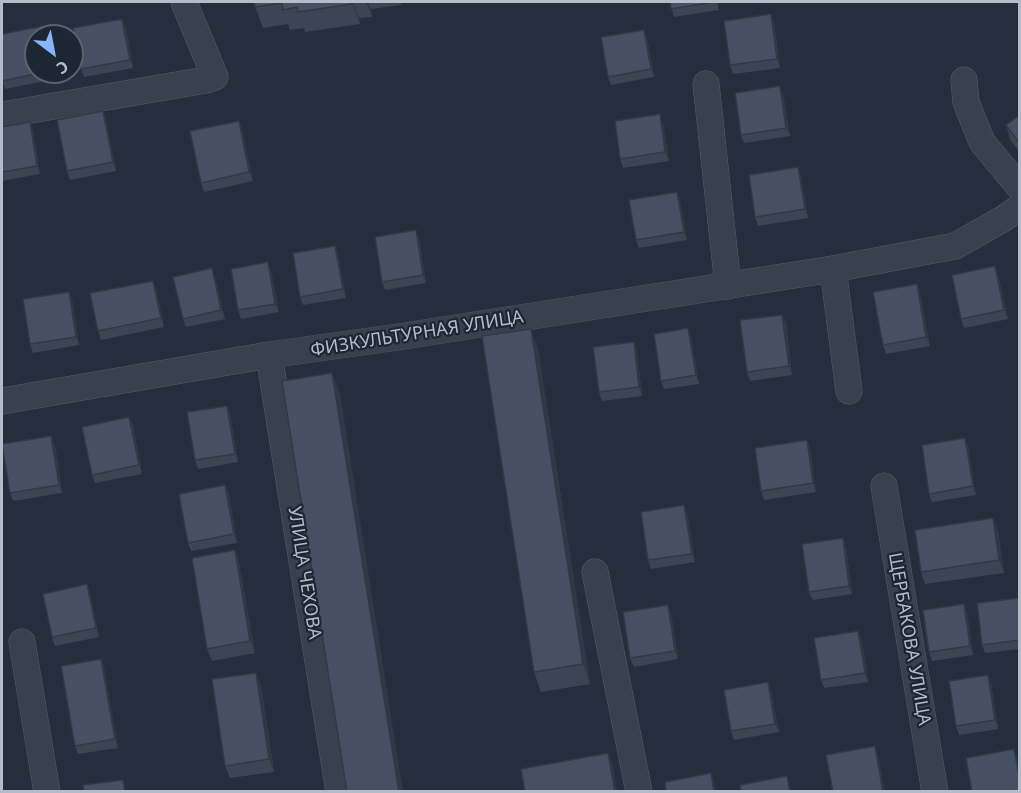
<!DOCTYPE html>
<meta charset="utf-8">
<style>
body{margin:0}
#map{position:relative;width:1021px;height:793px;overflow:hidden;background:#242f3e;font-family:"Noto Sans",sans-serif}
canvas{display:block}
.frame{position:absolute;inset:0;border:3px solid #b4bcc9;pointer-events:none}
.north{position:absolute;left:24px;top:24px;width:60px;height:60px;box-sizing:border-box;background:#1d2633;border:2px solid #59626f;border-radius:50%;rotate:148deg;font-size:16px;font-weight:700;line-height:24px;text-align:center;color:#b4bcc9}
.north::after{content:'';display:block;margin:auto;width:21px;height:27px;background:#8ab4f8;clip-path:polygon(50% 0,100% 100%,50% 72%,0 100%)}
</style>
<div id="map">
<canvas width="1021" height="793"></canvas>
<div class="frame"></div>
<div class="north">С</div>
</div>
<script>
const c = document.querySelector('canvas').getContext('2d');
c.lineJoin = 'round';
function strokePath(path, color, width, dash) {
  c.strokeStyle = color;
  c.lineWidth = width;
  c.lineCap = dash ? 'butt' : 'round';
  c.setLineDash(dash || []);
  c.stroke(path);
}
function fillPath(path, color) {
  c.fillStyle = color;
  c.fill(path, 'evenodd');
}
function drawText(font, color, halo, rows, align = 'center') {
  c.font = font + ' "Noto Sans",sans-serif';
  c.lineWidth = 4.5;
  c.setLineDash([]);
  c.textBaseline = 'middle';
  c.strokeStyle = halo;
  c.fillStyle = color;
  for (const [text, x, y, turn = 0] of rows) {
    c.save();
    c.translate(x, y);
    c.rotate((+turn || 0) * Math.PI / 180);
    c.textAlign = isNaN(turn) ? turn : align;
    if (halo) c.strokeText(text, 0, 0);
    c.fillText(text, 0, 0);
    c.restore();
  }
}
const minor = new Path2D(`
 M964,80L966,102L982,142L1020,188
 M706,84L728,286
 M2,115L206,80L215,77L184,2
 M833,269L849,391
 M269,355L339,792
 M2,401L269,355L398,337L833,269L955,246L1003,219L1020,207
 M884,486L935,792
 M595,572L639,792
 M22,642L47,792`);
const wall = new Path2D(`
 M254,2H400L401,5L371,9L372,17L359,18L360,24L305,32L304,28L290,30L288,24L263,28L255,7Z
 M670,2H717L719,10L674,17Z
 M774,23L780,68L733,74L730,65Z
 M126,27L133,68L84,77L81,69Z
 M647,38L654,77L611,85L608,77Z
 M36,72H54L55,79L5,89L2,79Z
 M783,94L790,136L744,143L741,135Z
 M103,111L106,120L116,171L70,180L67,171Z
 M1020,115V152L1011,141L1006,125Z
 M239,121L242,129L253,181L204,192L201,183Z
 M30,122L33,131L40,174L2,181V127Z
 M663,123L669,161L623,168L620,159Z
 M801,176L808,218L758,226L755,217Z
 M680,201L687,240L639,248L636,240Z
 M419,238L426,283L385,290L382,282Z
 M335,246L338,254L346,298L303,305L300,297Z
 M268,262L271,271L279,312L241,319L238,310Z
 M995,266L998,275L1008,319L964,328L961,319Z
 M215,277L225,319L186,327L183,319Z
 M917,284L920,293L930,346L886,354L883,345Z
 M156,289L164,327L101,340L98,331Z
 M72,300L79,345L33,353L30,344Z
 M782,315L786,323L792,375L750,381L747,372Z
 M688,328L691,337L699,384L664,389L661,381Z
 M538,349L590,684L541,692L534,672Z
 M637,351L642,396L602,401L599,392Z
 M227,406L230,414L238,462L198,469L195,460Z
 M133,425L142,474L95,483L92,475Z
 M965,438L968,447L976,495L932,502L929,494Z
 M807,440L810,448L816,492L764,500L761,491Z
 M55,445L62,493L13,501L10,493Z
 M225,485L229,494L237,543L191,551L188,543Z
 M687,513L695,562L651,569L648,560Z
 M998,530L1004,573L925,584L921,572Z
 M846,547L852,594L813,600L809,592Z
 M235,550L239,563L255,653L212,661L207,649Z
 M87,584L90,593L99,637L55,646L52,637Z
 M1020,600V649L985,653L982,645Z
 M964,604L967,612L973,655L932,661L929,652Z
 M671,613L678,659L634,667L630,658Z
 M862,640L868,682L824,688L821,680Z
 M101,659L104,668L118,748L78,754L75,746Z
 M988,675L991,683L998,729L959,735L956,726Z
 M768,682L771,691L779,732L734,740L731,731Z
 M261,685L274,772L230,778L225,766Z`);
const shadedWall = new Path2D(`
 M352,2H353L359,18L360,24Z
 M366,2H368L371,9L372,17Z
 M771,14L774,23L780,68L777,59Z
 M122,19L126,27L133,68L130,60Z
 M644,30L647,38L654,77L651,69Z
 M780,86L783,94L790,136L786,128Z
 M103,111L106,120L116,171L113,162Z
 M660,114L663,123L669,161L665,152Z
 M239,121L242,129L253,181L249,172Z
 M30,122L33,131L40,174L37,166Z
 M798,167L801,176L808,218L805,209Z
 M677,192L680,201L687,240L684,232Z
 M416,230L419,238L426,283L423,275Z
 M335,246L338,254L346,298L343,289Z
 M268,262L271,271L279,312L275,304Z
 M995,266L998,275L1008,319L1004,310Z
 M212,268L215,277L225,319L221,310Z
 M153,281L156,289L164,327L161,318Z
 M917,284L920,293L930,346L926,337Z
 M69,292L72,300L79,345L76,337Z
 M782,315L786,323L792,375L789,366Z
 M688,328L691,337L699,384L696,375Z
 M531,329L538,349L590,684L583,664Z
 M634,342L637,351L642,396L639,387Z
 M332,373L340,393L403,792H399Z
 M227,406L230,414L238,462L235,454Z
 M129,417L133,425L142,474L139,465Z
 M51,436L55,445L62,493L59,485Z
 M965,438L968,447L976,495L973,486Z
 M807,440L810,448L816,492L813,483Z
 M225,485L229,494L237,543L234,534Z
 M684,505L687,513L695,562L692,554Z
 M993,518L998,530L1004,573L999,560Z
 M843,538L846,547L852,594L849,586Z
 M235,550L239,563L255,653L250,641Z
 M87,584L90,593L99,637L96,628Z
 M964,604L967,612L973,655L970,646Z
 M668,605L671,613L678,659L675,651Z
 M858,631L862,640L868,682L865,673Z
 M101,659L104,668L118,748L115,739Z
 M256,673L261,685L274,772L269,759Z
 M988,675L991,683L998,729L995,720Z
 M768,682L771,691L779,732L775,724Z
 M875,746L878,755L885,792H883Z
 M1014,749L1017,758L1020,773V781Z
 M608,753L613,766L617,792H615Z
 M711,773L714,782L716,792H714Z`);
const building = new Path2D(`
 M254,2H352V4L298,12L297,7L283,10L282,3L255,7Z
 M670,2H714L671,9Z
 M771,14L777,59L730,65L724,21Z
 M122,19L130,60L81,69L73,28Z
 M43,26L45,36H36V72H45L2,81V34Z
 M644,30L651,69L608,77L601,37Z
 M780,86L786,128L741,135L735,93Z
 M103,111L113,162L67,171L57,120Z
 M660,114L665,152L620,159L615,121Z
 M1020,115V144L1006,125Z
 M239,121L249,172L201,183L190,131Z
 M30,122L37,166L2,172V127Z
 M798,167L805,209L755,217L749,175Z
 M677,192L684,232L636,240L629,200Z
 M416,230L423,275L382,282L375,237Z
 M335,246L343,289L300,297L293,253Z
 M268,262L275,304L238,310L231,269Z
 M995,266L1004,310L961,319L952,275Z
 M212,268L221,310L183,319L173,277Z
 M153,281L161,318L98,331L90,293Z
 M917,284L926,337L883,345L873,292Z
 M69,292L76,337L30,344L23,299Z
 M782,315L789,366L747,372L740,320Z
 M688,328L696,375L661,381L654,334Z
 M531,329L583,664L534,672L482,336Z
 M634,342L639,387L599,392L593,347Z
 M332,373L399,792H347L282,381Z
 M227,406L235,454L195,460L187,412Z
 M129,417L139,465L92,475L82,427Z
 M51,436L59,485L10,493L2,444Z
 M965,438L973,486L929,494L922,445Z
 M807,440L813,483L761,491L755,448Z
 M225,485L234,534L188,543L179,494Z
 M684,505L692,554L648,560L641,512Z
 M993,518L999,560L921,572L915,530Z
 M843,538L849,586L809,592L802,544Z
 M235,550L250,641L207,649L192,558Z
 M87,584L96,628L52,637L43,594Z
 M1019,598L1020,640L982,645L977,603Z
 M964,604L970,646L929,652L923,610Z
 M668,605L675,651L630,658L623,612Z
 M858,631L865,673L821,680L814,638Z
 M101,659L115,739L75,746L61,666Z
 M256,673L269,759L225,766L212,679Z
 M988,675L995,720L956,726L949,681Z
 M768,682L775,724L731,731L724,690Z
 M875,746L883,792H833L826,755Z
 M1014,749L1020,781V791L972,792L966,758Z
 M608,753L615,792H525L521,769Z
 M711,773L714,792H666L665,782Z
 M787,776L790,792H741L740,785Z
 M123,780L125,792H84L83,785Z`);
const streetNames = [
 ["ФИЗКУЛЬТУРНАЯ УЛИЦА",417,334,-9],
 ["УЛИЦА ЧЕХОВА",304,573,81],
 ["ЩЕРБАКОВА УЛИЦА",909,639,80]
];
strokePath(minor, '#565f6c', 27);
strokePath(minor, '#38414e', 26);
fillPath(wall, '#3b4654');
fillPath(shadedWall, '#303945');
fillPath(building, '#455162');
strokePath(building, '#303945', 1.5);
drawText('18px', '#b4bcc9', '#1d2633', streetNames);
</script>
